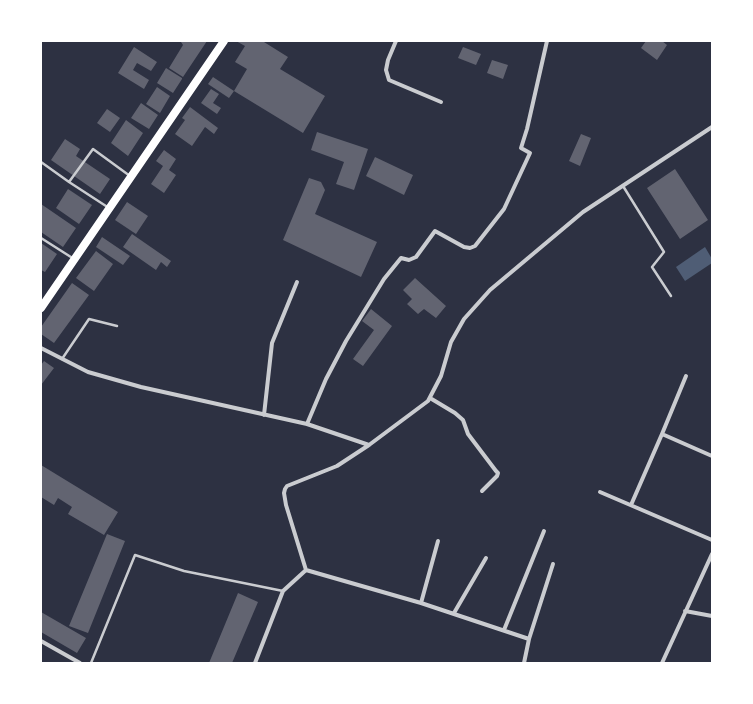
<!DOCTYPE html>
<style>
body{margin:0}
#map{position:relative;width:753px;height:704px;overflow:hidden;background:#2d3142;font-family:Ubuntu,sans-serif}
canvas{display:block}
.frame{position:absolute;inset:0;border:42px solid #fff;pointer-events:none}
</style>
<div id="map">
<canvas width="753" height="704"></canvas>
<div class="frame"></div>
</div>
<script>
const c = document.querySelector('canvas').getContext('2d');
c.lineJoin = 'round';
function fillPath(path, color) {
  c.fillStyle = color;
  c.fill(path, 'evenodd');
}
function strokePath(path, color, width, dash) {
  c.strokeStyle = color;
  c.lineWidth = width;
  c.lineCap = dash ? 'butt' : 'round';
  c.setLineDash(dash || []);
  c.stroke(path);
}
const water = new Path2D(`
 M705,247L712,259V263L685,281L676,267Z`);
const building = new Path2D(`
 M181,41H207L183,77L169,68L183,45L181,42Z
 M236,41H265L264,42L288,57L280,69L325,96L303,133L234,91L247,69L235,62L245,46Z
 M646,41H662L667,45L657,60L641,48Z
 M134,47L157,62L151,71L137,63L133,70L149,80L144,89L118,73Z
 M463,47L481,54L476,65L458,58Z
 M492,60L508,65L503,79L487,73Z
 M166,68L182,78V79L173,93L157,83Z
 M213,77L234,91L229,98L208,84Z
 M157,87L170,96L160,113L146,104Z
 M211,89L219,94L213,103L221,108L217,114L201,103Z
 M141,103L158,115L149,129L131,118Z
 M190,107L218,128L214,134L205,127L192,146L175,134L185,120L182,118Z
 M107,109L120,118L110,132L97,123Z
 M126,120L143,133L128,156L111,143Z
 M317,132L368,149L354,190L336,184L344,162L311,150Z
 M581,134L591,138L580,166L569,161Z
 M65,139L80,149L76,156L110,179L100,194L51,160Z
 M164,150L176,159L169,170L176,175L164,193L151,184L163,166L156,161Z
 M375,157L413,175L404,195L366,176Z
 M675,169L708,220L680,239L647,188Z
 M309,178L321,182L325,190L315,214L377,242L361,277L283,240Z
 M68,189L92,205L79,224L56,208Z
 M127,202L148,216L136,234L115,220Z
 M41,204L76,228L63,247L41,232Z
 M132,234L171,261L167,267L161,262L156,270L123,247Z
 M102,237L130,256L123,265L96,247Z
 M41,243L57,254L45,272L41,270Z
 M96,251L113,264L94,291L76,278Z
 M415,278L446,306L436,318L424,309L418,314L407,304L412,299L403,290Z
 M72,283L89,295L54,343L41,334V327Z
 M371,309L392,326L363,366L353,359L374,330L362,321Z
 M44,361L54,368L41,385V365Z
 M41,465L118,512L104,535L68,514L72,507L58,498L54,505L41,497Z
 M107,534L125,541L88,633L69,626Z
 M238,593L258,602L232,663H209Z
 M41,612L86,638L77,653L41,632Z`);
const service = new Path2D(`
 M41,162L69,182
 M623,186L664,252L652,267L671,296
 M109,208L69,182L93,149L130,176
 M41,238L74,259
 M62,359L89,319L117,326
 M91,663L135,555L184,571L283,591`);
const minor = new Path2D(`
 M396,41L388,60L386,70L389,80L441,102
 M41,348L88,372L141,387L307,424L369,445
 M430,398L455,413L463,420L468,434L496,471L498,473L497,476L482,491
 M264,415L272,343L297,282
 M307,424L326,379L346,341L384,279L401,258L409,260L416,257L435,231L464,247L470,248L475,246L504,209L530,153L521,148L527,129L547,41
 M662,434L712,456
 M600,492L712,540
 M631,505L662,434L686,376
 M306,570L286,505L284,493L285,489L287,486L337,466L369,445L428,401L441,376L451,342L464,319L490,290L583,212L712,127
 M306,570L421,603L529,639
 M421,603L438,541
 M685,611L712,616
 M454,613L486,558
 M504,630L544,531
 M41,641L80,663
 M255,663L283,591L306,570
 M524,663L529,639L553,564
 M662,663L712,554`);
const secondary = new Path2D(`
 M41,308L224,41`);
fillPath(water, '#4f5d75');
fillPath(building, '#626471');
strokePath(service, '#caccd0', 2.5);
strokePath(minor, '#caccd0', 4);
strokePath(secondary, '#fff', 8);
</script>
